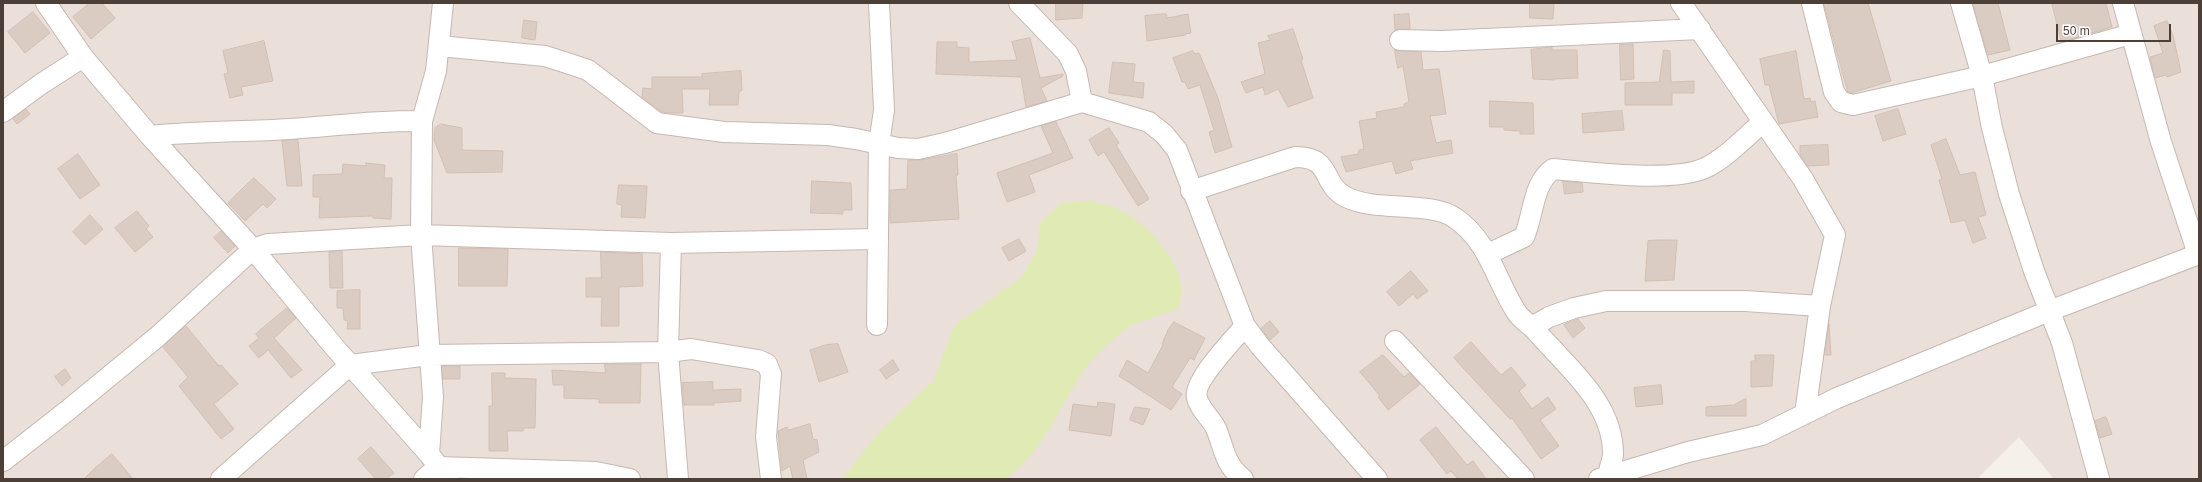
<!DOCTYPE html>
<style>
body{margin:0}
#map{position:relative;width:2202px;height:482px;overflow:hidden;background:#f6f0eb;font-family:Arial,sans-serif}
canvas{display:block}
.frame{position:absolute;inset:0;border:4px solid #4b3f38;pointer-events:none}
.scale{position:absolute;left:2056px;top:24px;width:115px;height:18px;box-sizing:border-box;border:2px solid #4b3f38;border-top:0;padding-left:5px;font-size:12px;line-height:14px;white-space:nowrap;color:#4b3f38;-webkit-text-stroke:3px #fff;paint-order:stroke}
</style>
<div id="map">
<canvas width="2202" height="482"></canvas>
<div class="frame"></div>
<div class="scale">50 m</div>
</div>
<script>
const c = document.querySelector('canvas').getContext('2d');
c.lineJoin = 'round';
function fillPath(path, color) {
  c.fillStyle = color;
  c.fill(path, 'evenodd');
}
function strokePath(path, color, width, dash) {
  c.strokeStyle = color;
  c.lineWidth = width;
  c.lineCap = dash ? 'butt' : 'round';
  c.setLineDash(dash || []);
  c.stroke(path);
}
const residential = new Path2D(`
 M3,3H2199V479H2054L2019,437L1977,479H3Z`);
const green = new Path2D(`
 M1091,201C1099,204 1110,205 1118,209C1145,221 1184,262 1182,295C1181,299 1178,305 1177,309C1162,315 1145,319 1131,326C1118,333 1095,356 1086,367C1063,400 1039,460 1004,479H842L879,432L934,380L954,326L1023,276L1037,250L1041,221L1063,202Z`);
const building = new Path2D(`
 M90,3H102L115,18L91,39L73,17Z
 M1056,3H1083L1082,18L1056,20Z
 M1530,3H1554L1553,19L1530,18Z
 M1824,3H1868L1891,81L1851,93L1848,92Z
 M1973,3H1998L2010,50L1988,55Z
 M2052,3H2106L2112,27L2062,42Z
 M33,12L50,33L25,53L8,32Z
 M1166,14L1167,18L1188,14L1191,33L1185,34L1186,35L1147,41L1145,16Z
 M1409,14L1410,29L1395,30L1394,15Z
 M524,20L537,22L535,40L522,38Z
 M2167,21L2173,35L2181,72L2167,77L2166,75L2155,78L2150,57L2163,53L2154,26Z
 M1293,29L1303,59L1301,60L1313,98L1288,107L1278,89L1265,95L1263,87L1246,93L1241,82L1265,74L1258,43L1270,40L1268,36Z
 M1030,38L1040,78L1063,74V76L1041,88L1047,101L1026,107L1021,77L936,74L937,42H957V47L969,48V62L1017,60L1012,42Z
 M264,41L273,81L241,87L243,95L230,98L224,74L228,73L223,51Z
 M1620,44H1633L1634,79L1621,80Z
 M1552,47V50H1577L1578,78L1554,79L1555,80L1533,79L1531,50Z
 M1395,50L1421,52L1423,70L1439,69L1446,114L1430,116L1436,143L1451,140L1453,153L1410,161L1413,169L1396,174L1392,161L1346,172L1341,157L1358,154L1359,150L1364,149L1359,121L1377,118L1376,112L1404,107V104L1409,102L1403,66L1398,68Z
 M1664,50L1670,51L1671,82L1694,81V93H1672V105H1625V83L1659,82Z
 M1193,51L1195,54L1199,53L1218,98L1232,147L1215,153L1209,132L1214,130L1200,85L1188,89L1185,82H1182L1173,58Z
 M1796,51L1804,99L1810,98L1811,102L1815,101L1818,117L1779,124L1769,85H1765L1760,59Z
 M1113,62L1135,64L1133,82L1144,83L1143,98L1109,93Z
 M741,71L742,90L739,92L738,105H709L710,89H682L683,113H670L662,112L642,97L643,88L652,89V77H702V74Z
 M1490,101L1533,103L1534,134H1520V131L1504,130V127H1490Z
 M26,109L30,114L17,124L13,119Z
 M1898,109L1906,134L1883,141L1875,116Z
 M1622,111L1624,130L1583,133L1582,114Z
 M1056,122L1073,158L1029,175L1035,192L1007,202L997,173L1053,153L1041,126Z
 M441,124L462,128V150L503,151L502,172L447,173L434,140L435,128Z
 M1109,128L1119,143L1116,145L1149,199L1138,206L1104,152L1098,156L1089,140Z
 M1946,139L1960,175L1975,172L1986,215L1978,217L1986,238L1973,243L1965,220L1951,223L1939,180L1942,179L1931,145Z
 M298,140L302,186H287L282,141Z
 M1828,145L1829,165L1808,166L1800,155V146Z
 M78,154L100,185L80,199L58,169Z
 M957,154L958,175H956L959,219L890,223V190L907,189L908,160H920Z
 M366,163L385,165L384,178H392L391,219L373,218V216L319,218L320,197H313V175L342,174L343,164L366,166Z
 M254,178L276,199L267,208L263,204L245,221L228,203Z
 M812,181L851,183L852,210H843V214L811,213Z
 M1563,181L1582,183L1583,192L1565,194Z
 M619,185L647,186L645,218L621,217L622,205L617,204Z
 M137,211L149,226L146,229L153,237L135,252L115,228Z
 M90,215L103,229L85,245L73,232Z
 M221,231L235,246L228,253L214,238Z
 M1019,239L1026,251L1009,261L1002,248Z
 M1659,240H1677L1674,280L1645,281L1648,241Z
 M459,248L508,249L507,286H459Z
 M342,251L343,288H330L329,252Z
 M601,252L642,254L643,286L619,287V326H601L602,297H586V278H601Z
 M1411,271L1428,291L1417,299L1413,294L1399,306L1387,292Z
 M360,290V329H347L348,321L344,320L343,308H337V291Z
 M287,308L296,318L274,338L302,370L291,378L268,350L259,358L249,346L259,338L256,334Z
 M1578,319L1585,328L1573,338L1564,325Z
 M1270,321L1279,332L1270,340L1261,329Z
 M1174,322L1205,338L1194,360L1190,358L1172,387L1182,394L1171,410L1119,376L1127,360L1148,373L1163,345L1162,344L1168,330Z
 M1829,324L1831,355H1825Z
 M186,326L219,366L221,365L238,384L214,404L234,429L221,439L179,386L188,377L163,347Z
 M1471,342L1501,375L1511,367L1526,385L1519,391L1532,409L1548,397L1556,409L1540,420L1559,446L1541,459L1512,418L1510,419L1454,358Z
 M838,344L848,372L819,382L810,350L825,345Z
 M1383,355L1404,377L1409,373L1420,384L1388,410L1378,397L1380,396L1360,372Z
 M1755,355H1774L1772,386L1751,387V361H1755Z
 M893,360L899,370L886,379L880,370Z
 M605,364H641L640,403H599V399L564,398V385H553L552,370L605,373Z
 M442,366H460V379H443Z
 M65,369L71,378L62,386L55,377Z
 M492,373H505V378L536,379L535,428H524L523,431H507L508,451H489V406H492Z
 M713,382V390L741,389V401L714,403V405H684L682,383Z
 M1661,385L1663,404L1636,407L1634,388Z
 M1746,399V416H1706V407L1733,405Z
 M1098,402L1115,404L1111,436L1069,430L1073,404L1097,407Z
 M1135,407L1150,409L1143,425L1130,420Z
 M2106,417L2112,434L2100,438L2095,421Z
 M810,424L813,439L817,440L819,452L803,460L807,479H793L790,466L782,471L778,431L787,427L788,430Z
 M1436,427L1467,465L1473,461L1486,479H1458L1451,471L1447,474L1420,440Z
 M371,447L394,473L386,479H376L358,459Z
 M112,454L133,479H84L94,469Z`);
const minor = new Path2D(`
 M46,3L83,57L150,136L253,249L336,349L429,454L448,479
 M1019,3L1068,54L1076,71L1082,102L1149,122L1164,134L1177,150L1245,326L1260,346L1377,479
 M1681,3L1803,179L1835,235L1820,306L1805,414
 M1812,3L1834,92L1841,102L1853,105L1982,76L2131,34
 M1961,3L1982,76L1992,128L2009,194L2034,271L2062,343L2099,479
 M2123,3L2161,142L2198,254
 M1400,40L1442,41L1700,29
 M439,46L545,56L573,65L588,70L657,123L724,132L828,135L856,139L898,148L918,149L945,143L1082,102
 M3,112L41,84L83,57
 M150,136C197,131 244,132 290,129C335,126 377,120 422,121
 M1191,191L1295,157C1334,157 1320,184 1346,197C1375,212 1431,201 1455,218C1489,241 1496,281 1517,313C1522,320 1529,324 1535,330C1566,366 1614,403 1613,455C1612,462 1609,469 1608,476
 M671,243L668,352L678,479
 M1488,254L1524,237C1534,215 1532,184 1553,169C1591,172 1672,183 1705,168C1726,158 1744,138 1762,123
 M877,325L879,144L884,110L879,3
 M1532,327L1549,317L1574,308L1606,301H1745L1820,306
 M1395,341L1524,479
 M429,454L433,397L421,235L422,121L436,71L443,3
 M3,461L67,411L157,337L253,249L268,244L421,235L671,243L877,239
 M221,479L350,365L429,355L668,352L691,349L758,360L767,364L771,374L766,437L771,479
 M424,479L438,467L596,472L630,479
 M1243,479C1225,464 1225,452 1217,431C1213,419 1200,411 1197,398C1192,382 1234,339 1245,326
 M1599,479L1688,452L1762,435L1837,398L2049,311L2199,254`);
fillPath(residential, '#eae0d9');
fillPath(green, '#dfeab4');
fillPath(building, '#dbccc3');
strokePath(building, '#d3bfb3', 1);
strokePath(minor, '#c5b8b0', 22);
strokePath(minor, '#fff', 20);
</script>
